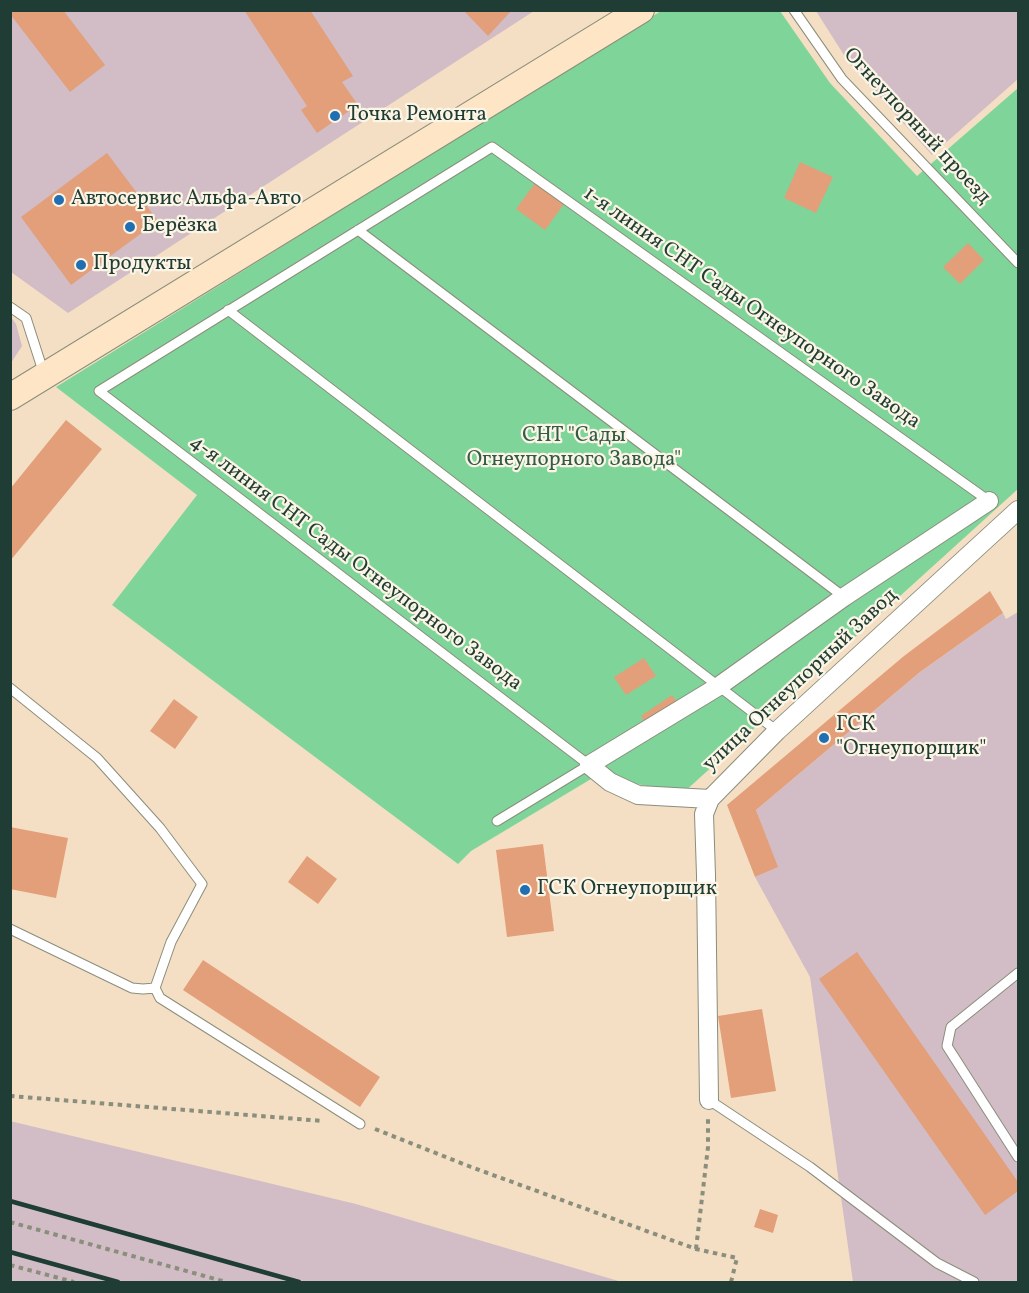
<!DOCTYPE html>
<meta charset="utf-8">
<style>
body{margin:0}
#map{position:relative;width:1029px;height:1293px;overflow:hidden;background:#f5dfc4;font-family:Vollkorn,serif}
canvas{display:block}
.frame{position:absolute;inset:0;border:12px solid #1f3d34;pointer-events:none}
</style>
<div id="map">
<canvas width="1029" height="1293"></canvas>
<div class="frame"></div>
</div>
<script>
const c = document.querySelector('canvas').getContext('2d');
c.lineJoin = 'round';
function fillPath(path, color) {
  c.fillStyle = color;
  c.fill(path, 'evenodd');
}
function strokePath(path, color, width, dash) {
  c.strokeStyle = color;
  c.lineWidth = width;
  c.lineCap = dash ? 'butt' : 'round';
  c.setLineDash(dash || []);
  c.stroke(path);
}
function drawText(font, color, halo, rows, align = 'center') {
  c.font = font + ' Vollkorn,serif';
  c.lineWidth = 4.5;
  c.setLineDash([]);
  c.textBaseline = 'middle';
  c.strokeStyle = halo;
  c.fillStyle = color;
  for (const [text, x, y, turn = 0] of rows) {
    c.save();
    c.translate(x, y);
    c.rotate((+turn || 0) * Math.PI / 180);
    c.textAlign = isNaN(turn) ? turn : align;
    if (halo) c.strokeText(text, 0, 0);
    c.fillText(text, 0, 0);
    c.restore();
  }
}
const industrial = new Path2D(`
 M11,11H534L68,313L11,272Z
 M816,11H1018V79L932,155L849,63Z
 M11,317L16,324L22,346L11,363Z
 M1018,612V1282H853L810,977L755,877L777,867L756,810L920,672L1003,613L1006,619Z
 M10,1121L356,1204L622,1282H11Z`);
const green = new Path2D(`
 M661,11H780L830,83L917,176L1018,88V489L683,793L596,776L471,851L458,864L112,605L197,495L56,387Z`);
const building = new Path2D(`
 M10,10H63L105,65L70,92L10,14Z
 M244,10H310L353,76L342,82L358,105L317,133L301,110L307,106Z
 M463,10H512L488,36Z
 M107,153L158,221L71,285L21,217Z
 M800,162L833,177L816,213L784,198Z
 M535,183L564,204L545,230L516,209Z
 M968,243L984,260L960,284L943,267Z
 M66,420L102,449L10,561V489Z
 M990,591L1003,613L920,672L756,810L778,867L755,877L727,805L904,656Z
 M644,658L656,676L626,695L614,677Z
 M672,695L680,706L648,728L641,716Z
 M174,699L198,717L175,749L150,731Z
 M10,827L68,838L56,898L10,889Z
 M543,844L554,931L507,937L496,850Z
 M307,856L337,879L318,904L288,882Z
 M857,952L1018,1182V1191L985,1215L819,979Z
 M203,960L380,1077L360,1107L183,990Z
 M762,1009L776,1091L731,1098L718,1016Z
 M760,1209L778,1215L773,1233L754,1227Z`);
const path = new Path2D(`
 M10,1096L323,1121
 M375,1129L471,1167L696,1249L737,1258L731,1282
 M10,1222L226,1282
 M696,1249L708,1147V1118
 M10,1265L74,1282`);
const lane = new Path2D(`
 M794,10L842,79L1018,263
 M358,230L844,597
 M10,307L26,318L44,374
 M228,310L777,731
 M10,688L97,758L160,828L202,884L171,942L155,988L160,998L360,1124
 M497,821L589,765L99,391L492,147L989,501
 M10,929L132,988L143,989L155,988
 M1018,973L951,1027L947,1046L1018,1157
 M709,1100L810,1167L937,1263L974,1282`);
const street = new Path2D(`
 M710,799L638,795L610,782L589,765L719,686L844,597L989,501
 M709,1100L706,875L704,814L710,799L777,731L1018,510`);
const secondary = new Path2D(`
 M10,397L641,10`);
const rail = new Path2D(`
 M10,1201L299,1282
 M10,1252L118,1282`);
const markers = [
 [335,116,6,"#1f6fb2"],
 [59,200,6,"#1f6fb2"],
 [130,227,6,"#1f6fb2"],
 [81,265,6,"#1f6fb2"],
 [824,738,6,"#1f6fb2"],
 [525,890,6,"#1f6fb2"]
];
const poiNames = [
 ["Точка Ремонта",347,116],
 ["Автосервис Альфа-Авто",71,200],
 ["Берёзка",142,227],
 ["Продукты",93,265],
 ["ГСК",836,726],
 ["\"Огнеупорщик\"",836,750],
 ["ГСК Огнеупорщик",537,890]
];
const streetNames = [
 ["Огнеупорный проезд",916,127,47],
 ["1-я линия СНТ Сады Огнеупорного Завода",751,309,35],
 ["4-я линия СНТ Сады Огнеупорного Завода",355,564,37],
 ["улица Огнеупорный Завод",801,681,-43]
];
const parkNames = [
 ["СНТ \"Сады",574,437],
 ["Огнеупорного Завода\"",574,461]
];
fillPath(industrial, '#d2bdc6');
fillPath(green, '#7fd599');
fillPath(building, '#e29f79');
strokePath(lane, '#8a8e7c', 11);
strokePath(street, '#8a8e7c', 20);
strokePath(secondary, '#8a8e7c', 28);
strokePath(path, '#8a8e7c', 4, [4.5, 4.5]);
strokePath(lane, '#fff', 9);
strokePath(street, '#fff', 18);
strokePath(secondary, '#fde5c5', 26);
strokePath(rail, '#1f3d34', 4.5);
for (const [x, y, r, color] of markers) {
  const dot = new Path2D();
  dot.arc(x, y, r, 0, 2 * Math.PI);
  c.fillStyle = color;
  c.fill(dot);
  strokePath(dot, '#fcf5e5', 2);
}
drawText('21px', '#1f3d34', '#fcf5e5', poiNames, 'left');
drawText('21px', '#1f3d34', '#fcf5e5', streetNames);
drawText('21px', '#325b48', '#fcf5e5', parkNames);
</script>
